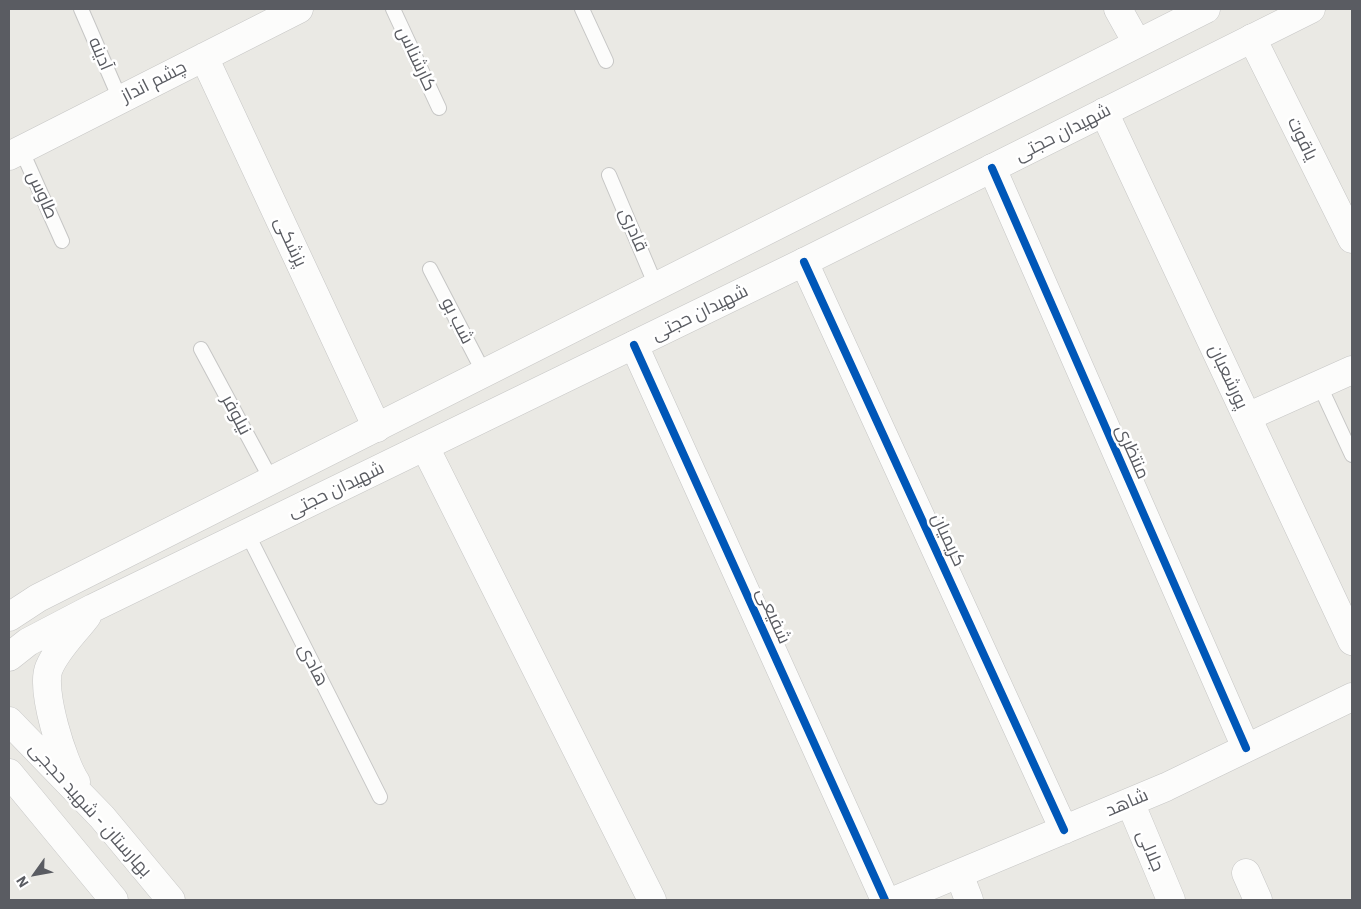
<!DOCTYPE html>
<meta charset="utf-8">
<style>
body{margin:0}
#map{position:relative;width:1361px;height:909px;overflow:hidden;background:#eae9e4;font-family:"IBM Plex Sans",sans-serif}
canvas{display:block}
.frame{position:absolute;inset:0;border:10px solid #5a5c62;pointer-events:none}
.north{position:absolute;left:10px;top:849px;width:50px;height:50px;-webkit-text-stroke:4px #fff;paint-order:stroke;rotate:238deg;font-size:14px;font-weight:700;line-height:20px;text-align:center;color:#5a5c62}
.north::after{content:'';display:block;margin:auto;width:18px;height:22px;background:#5a5c62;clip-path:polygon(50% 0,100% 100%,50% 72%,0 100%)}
</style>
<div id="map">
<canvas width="1361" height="909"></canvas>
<div class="frame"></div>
<div class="north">N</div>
</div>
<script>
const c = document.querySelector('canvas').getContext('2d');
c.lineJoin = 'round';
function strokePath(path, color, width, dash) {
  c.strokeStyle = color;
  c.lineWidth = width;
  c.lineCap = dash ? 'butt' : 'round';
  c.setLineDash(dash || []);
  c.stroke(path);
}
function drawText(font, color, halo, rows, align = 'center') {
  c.font = font + ' "IBM Plex Sans",Cairo,sans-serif';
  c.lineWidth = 5;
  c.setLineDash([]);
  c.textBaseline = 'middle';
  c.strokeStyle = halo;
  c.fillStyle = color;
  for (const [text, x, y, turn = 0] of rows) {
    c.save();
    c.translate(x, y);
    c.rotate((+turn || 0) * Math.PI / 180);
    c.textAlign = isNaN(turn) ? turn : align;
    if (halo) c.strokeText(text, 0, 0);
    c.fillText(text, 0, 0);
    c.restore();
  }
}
const service = new Path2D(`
 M81,9L120,99
 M393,9L439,108
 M582,9L606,61
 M21,149L62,241
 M609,175L656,286
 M430,269L484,373
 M201,349L272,481
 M1319,384L1352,455
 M247,533L380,797`);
const minor = new Path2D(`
 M1118,9L1137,43
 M1252,38L1352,239
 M204,57L377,428
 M1104,112L1352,641
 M9,156L299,9
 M992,168L1246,748
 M804,262L1064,830
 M634,345L885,900
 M1247,417L1352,370
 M425,447L652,900
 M1130,802L1171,900
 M1246,873L1258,900
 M959,874L969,900
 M896,900L1166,787L1352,697`);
const secondary = new Path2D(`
 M9,617L38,598L1206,9
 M9,657L28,642L93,608L804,262L1311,9
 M9,721L102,817L171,900
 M9,773L114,900
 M76,782C63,763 40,689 49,668C57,649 75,632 87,616`);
const cycleway = new Path2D(`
 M992,168L1246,748
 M804,262L1064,830
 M634,345L885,900`);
const streetNames = [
 ["آدینه",100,54,67],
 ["کارشناس",416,59,65],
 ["چشم انداز",154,82,-27],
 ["شهیدان حجتی",1063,133,-27],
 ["یاقوت",1302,139,64],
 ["طاوس",42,195,66],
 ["قادری",633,230,67],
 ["پزشکی",290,242,65],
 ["شهیدان حجتی",700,313,-26],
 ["شب بو",457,321,63],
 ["پورشعبان",1228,377,65],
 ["نیلوفر",236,415,62],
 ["منتظری",1132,452,66],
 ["شهیدان حجتی",336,490,-26],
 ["کریمیان",948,540,65],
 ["شفیعی",773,616,66],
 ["هادی",313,665,63],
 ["شاهد",1127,803,-23],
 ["بهارستان - شهید حججی",90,810,48],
 ["جلالی",1150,851,67]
];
strokePath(service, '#c6c6c5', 16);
strokePath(minor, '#c6c6c5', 29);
strokePath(secondary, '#c7c7c6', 29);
strokePath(service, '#fcfcfb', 14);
strokePath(minor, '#fcfcfb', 28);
strokePath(secondary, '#fcfcfb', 28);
strokePath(cycleway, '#0057b8', 8);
drawText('18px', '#5a5c62', '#fff', streetNames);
</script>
